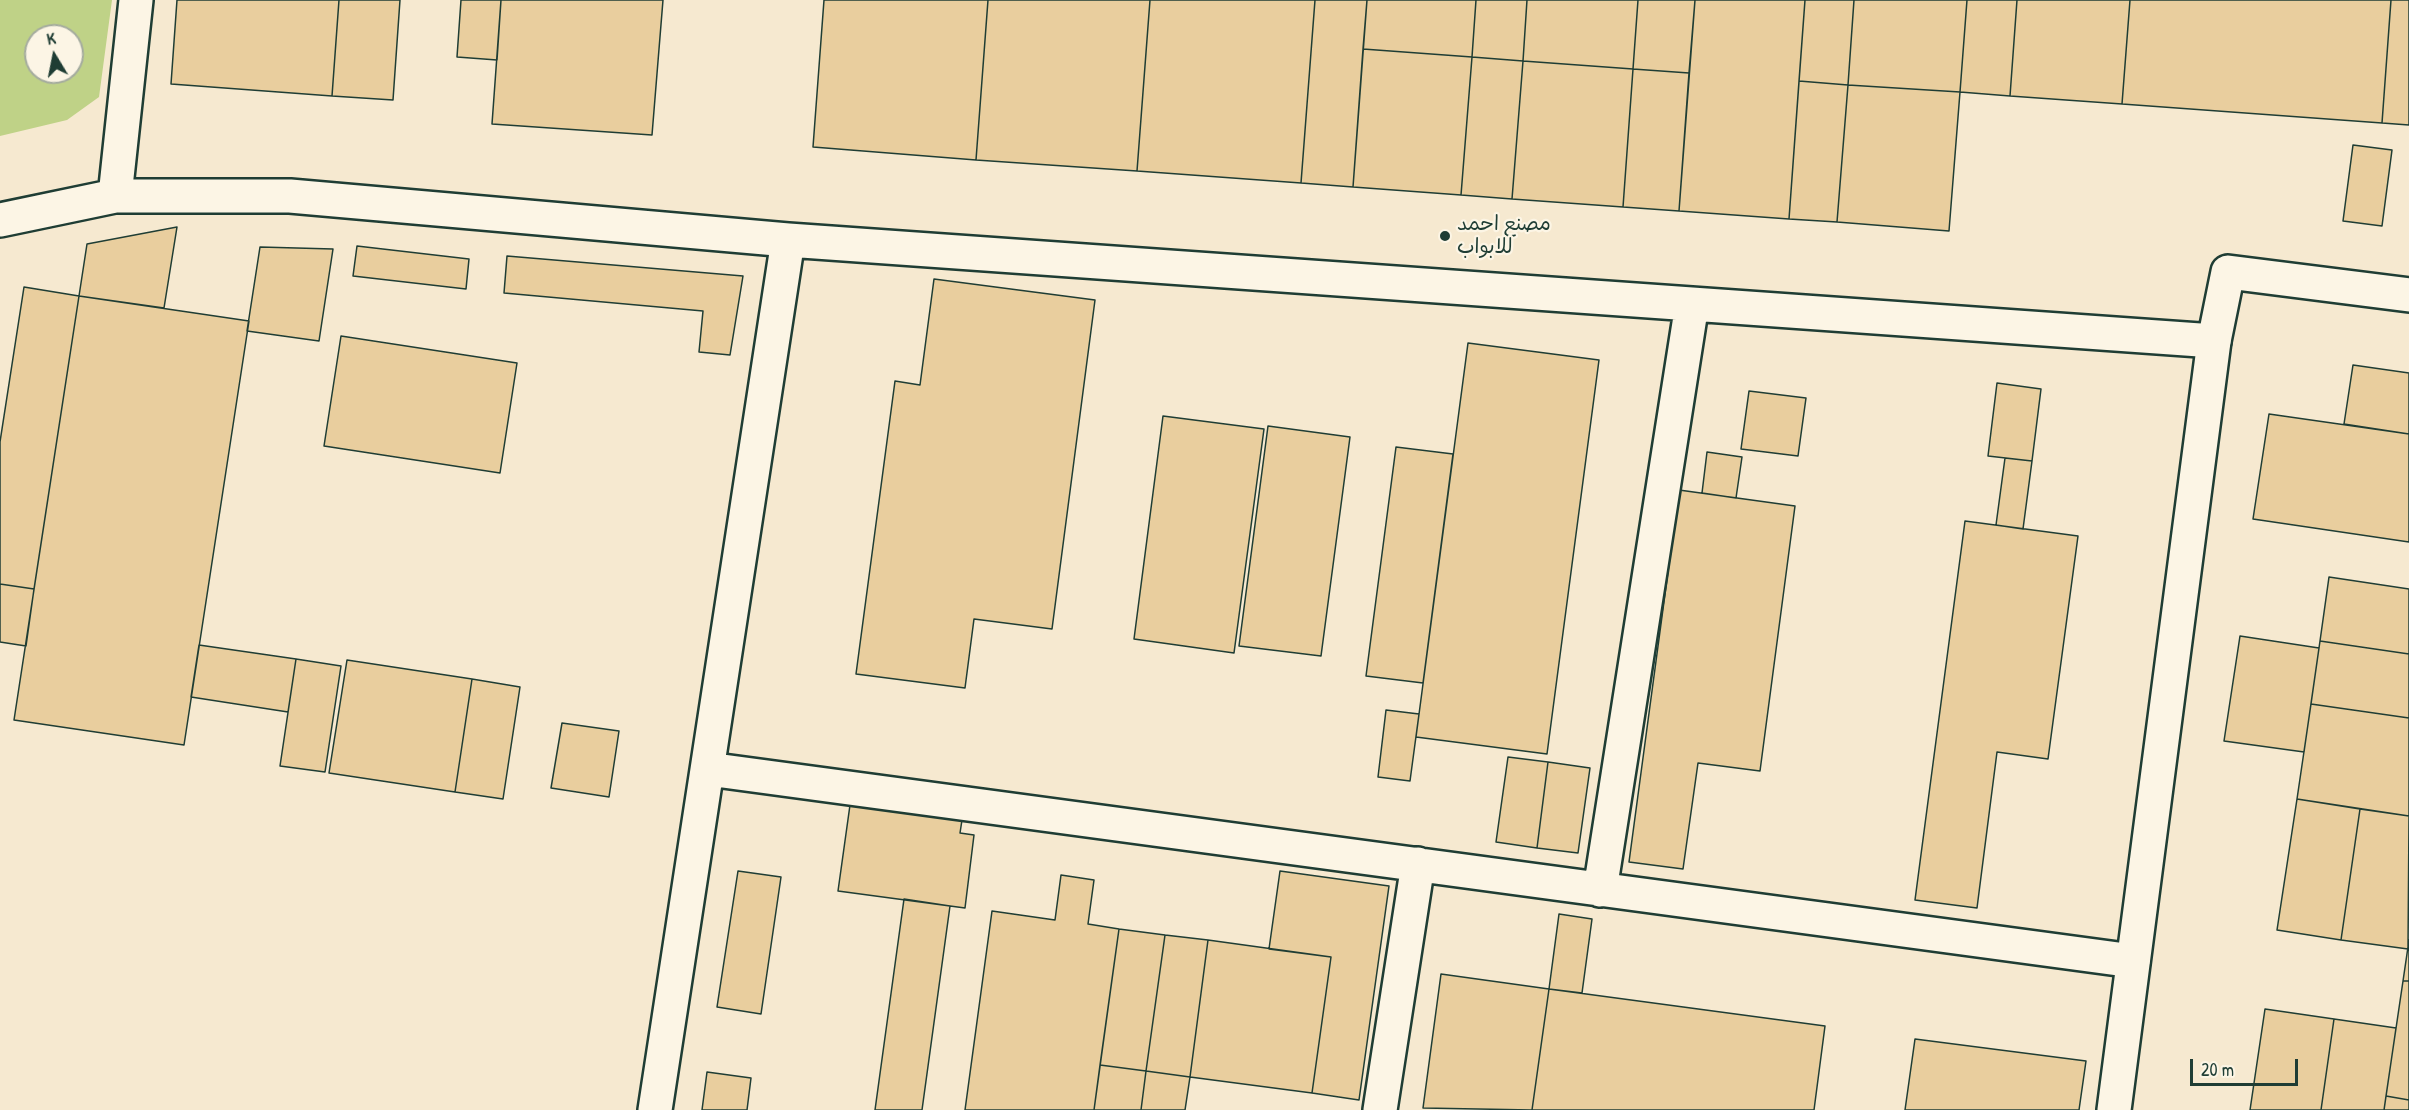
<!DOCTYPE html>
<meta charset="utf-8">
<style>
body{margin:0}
#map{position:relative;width:2409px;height:1110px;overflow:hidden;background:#fcf5e5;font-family:"Patrick Hand",sans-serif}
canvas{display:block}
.north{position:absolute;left:24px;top:24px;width:60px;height:60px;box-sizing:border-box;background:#fcf5e5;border:2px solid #a4ab9e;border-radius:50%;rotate:350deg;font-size:16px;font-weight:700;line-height:24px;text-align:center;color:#1f3d34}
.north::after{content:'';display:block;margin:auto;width:21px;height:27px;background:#1f3d34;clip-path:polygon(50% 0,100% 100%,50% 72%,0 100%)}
.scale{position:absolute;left:2190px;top:1059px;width:108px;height:27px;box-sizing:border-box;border:3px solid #1f3d34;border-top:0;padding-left:8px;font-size:18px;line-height:21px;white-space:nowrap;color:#1f3d34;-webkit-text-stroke:4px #fcf5e5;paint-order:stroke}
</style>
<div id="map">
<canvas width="2409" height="1110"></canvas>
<div class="north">K</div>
<div class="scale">20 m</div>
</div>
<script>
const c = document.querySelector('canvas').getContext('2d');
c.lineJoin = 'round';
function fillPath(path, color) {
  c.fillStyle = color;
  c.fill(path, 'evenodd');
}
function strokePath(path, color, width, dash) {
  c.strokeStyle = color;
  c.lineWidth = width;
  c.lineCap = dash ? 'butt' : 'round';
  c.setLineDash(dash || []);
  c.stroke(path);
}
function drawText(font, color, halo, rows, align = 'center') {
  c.font = font + ' "Patrick Hand","Playpen Sans Arabic",sans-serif';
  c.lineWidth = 4.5;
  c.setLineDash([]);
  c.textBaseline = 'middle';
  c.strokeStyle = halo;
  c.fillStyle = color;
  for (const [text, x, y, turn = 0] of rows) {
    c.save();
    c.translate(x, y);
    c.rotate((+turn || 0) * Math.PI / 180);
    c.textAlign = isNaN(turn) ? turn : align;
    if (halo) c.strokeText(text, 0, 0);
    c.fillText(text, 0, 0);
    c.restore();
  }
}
const built = new Path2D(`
 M0,0H2409V1110H0ZM36,36H72V72H36Z`);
const green = new Path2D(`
 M0,0H112L99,97L67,120L0,136ZM36,36H72V72H36Z`);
const building = new Path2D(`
 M177,0H339L332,96L171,84Z
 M339,0H400L393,100L332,96Z
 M461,0H501L497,60L457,57Z
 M501,0H663L652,135L492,124Z
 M824,0H988L976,160L813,147Z
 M988,0H1150L1137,171L976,160Z
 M1150,0H1315L1301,183L1137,171Z
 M1315,0H1367L1353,187L1301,183Z
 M1367,0H1476L1472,57L1363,49Z
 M1476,0H1527L1523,61L1472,57Z
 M1527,0H1638L1633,69L1523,61Z
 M1638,0H1695L1689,73L1633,69Z
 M1695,0H1805L1789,219L1679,211Z
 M1805,0H1854L1848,85L1799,81Z
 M1854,0H1967L1960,92L1848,85Z
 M1967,0H2017L2010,96L1960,92Z
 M2017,0H2130L2122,104L2010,96Z
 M2130,0H2391L2382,123L2122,104Z
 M2391,0H2409V125L2382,123Z
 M1363,49L1472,57L1461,195L1353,187Z
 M1472,57L1523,61L1512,199L1461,195Z
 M1523,61L1633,69L1623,207L1512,199Z
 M1633,69L1689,73L1679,211L1623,207Z
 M1799,81L1848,85L1837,222L1789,219Z
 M1848,85L1960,92L1949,231L1837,222Z
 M2353,145L2392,150L2382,226L2343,221Z
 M177,227L164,308L79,296L87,244Z
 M357,246L469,259L466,289L353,276Z
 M260,247L333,249L319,341L247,331Z
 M507,256L743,276L730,355L699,352L703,311L504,293Z
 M934,279L1095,300L1052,629L974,619L965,688L856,674L895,381L920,385Z
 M24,287L79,296L34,589L0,584V442Z
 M79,296L249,321L184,745L14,720Z
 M341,336L517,363L500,473L324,446Z
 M1468,343L1599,360L1547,754L1416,737Z
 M2353,365L2409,373V434L2344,424Z
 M1997,383L2041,389L2032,461L1988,456Z
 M1749,391L1806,398L1798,456L1741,449Z
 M2269,414L2409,434V542L2253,519Z
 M1163,416L1264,429L1234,653L1134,639Z
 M1268,426L1350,437L1321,656L1239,646Z
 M1396,447L1453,454L1423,683L1366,676Z
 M1707,452L1742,457L1736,498L1702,493Z
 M2005,458L2032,461L2023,529L1996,525Z
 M1679,490L1795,506L1760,771L1698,763L1683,869L1629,862Z
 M1965,521L2078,536L2048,759L1997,752L1977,908L1915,900Z
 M2329,577L2409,589V654L2320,641Z
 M0,584L34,589L26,646L0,642Z
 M2240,636L2319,648L2304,752L2224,741Z
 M2320,641L2409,654V718L2311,704Z
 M199,645L296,659L288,712L191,697Z
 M296,659L341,666L325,772L280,766Z
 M347,660L472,679L455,792L329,773Z
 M472,679L520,687L503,799L455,792Z
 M2311,704L2409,718V816L2297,799Z
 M1386,710L1419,714L1410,781L1378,777Z
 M562,723L619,731L609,797L551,788Z
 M1508,757L1548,762L1537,848L1496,842Z
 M1548,762L1590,768L1578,853L1537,848Z
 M2297,799L2360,809L2341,940L2277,930Z
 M850,805L962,820L960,833L974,835L965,908L838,891Z
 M2360,809L2409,816L2408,949L2341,940Z
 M738,871L781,877L761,1014L717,1007Z
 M1280,871L1389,886L1359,1100L1312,1093L1331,957L1269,949Z
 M1061,875L1094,880L1088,924L1119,929L1094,1110H965L992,911L1055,920Z
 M904,899L950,906L922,1110H875Z
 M1559,914L1592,919L1582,993L1549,989Z
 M1119,929L1165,935L1146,1071L1100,1065Z
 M1165,935L1208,940L1190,1077L1146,1071Z
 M1208,940L1331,957L1312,1093L1190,1077Z
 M2409,940V981H2403Z
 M1441,974L1549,989L1532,1110L1423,1108Z
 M2403,981H2409V1100L2386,1096Z
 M1549,989L1825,1026L1814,1110H1532Z
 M2265,1009L2334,1019L2321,1110H2250Z
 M2334,1019L2396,1028L2384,1110H2321Z
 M1915,1039L2086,1061L2079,1110H1905Z
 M1100,1065L1146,1071L1141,1110H1094Z
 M1146,1071L1190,1077L1185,1110H1141Z
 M707,1072L751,1078L747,1110H702Z
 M2386,1096L2409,1100V1110H2384Z`);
const street = new Path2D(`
 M115,196L136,0
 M0,220L115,196H290L788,240L2214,341L2228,272L2409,295
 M708,769L2133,961
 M1600,890L1692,304
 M655,1110L788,240
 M1380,1110L1418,864`);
const secondary = new Path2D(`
 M2114,1110L2214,341`);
const markers = [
 [1445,236,6,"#1f3d34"]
];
const poiNames = [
 ["مصنع احمد",1457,225],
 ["للابواب",1457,248]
];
fillPath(built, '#f6e9d0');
fillPath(green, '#bfd287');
fillPath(building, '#e9ce9e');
strokePath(building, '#1f3d34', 1.5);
strokePath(street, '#1f3d34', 38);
strokePath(secondary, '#1f3d34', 38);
strokePath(street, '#fcf5e5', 33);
strokePath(secondary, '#fcf5e5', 33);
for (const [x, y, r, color] of markers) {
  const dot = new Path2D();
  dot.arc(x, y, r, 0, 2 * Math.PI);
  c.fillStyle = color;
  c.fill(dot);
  strokePath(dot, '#fcf5e5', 2);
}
drawText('20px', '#1f3d34', '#fcf5e5', poiNames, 'left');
</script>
